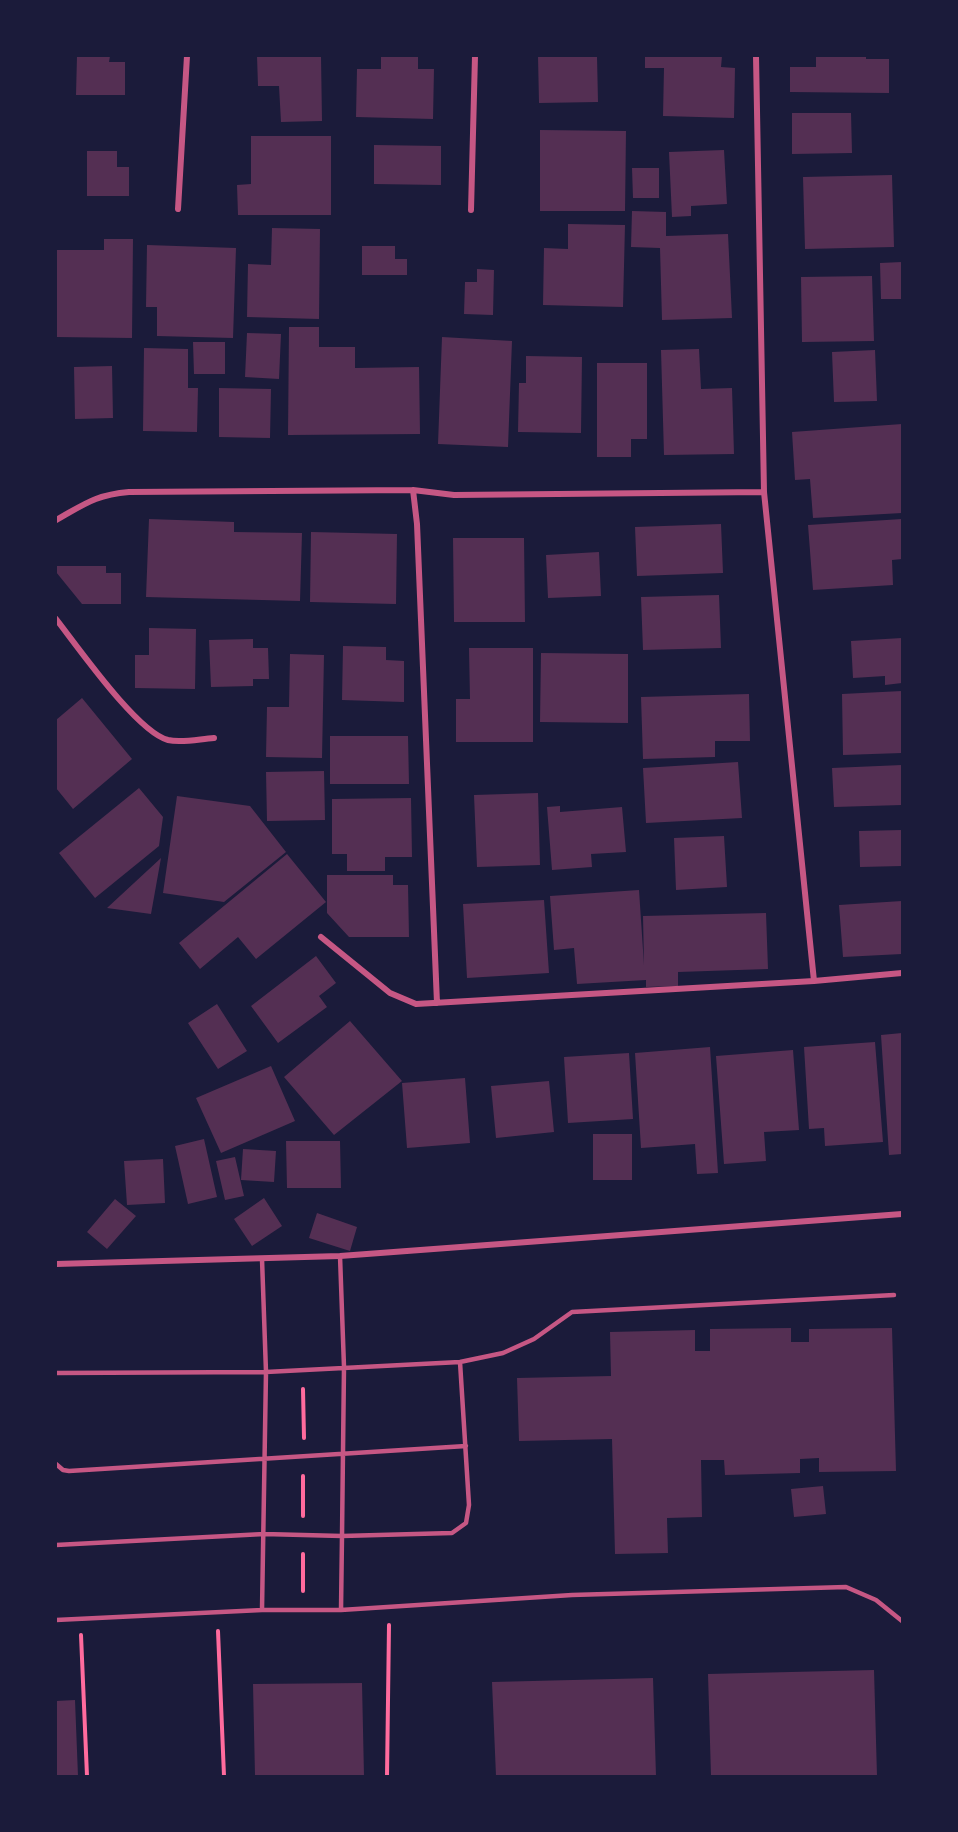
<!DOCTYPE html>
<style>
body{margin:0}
#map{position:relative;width:958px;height:1832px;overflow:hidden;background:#1b1b3a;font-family:Quicksand,sans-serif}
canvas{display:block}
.frame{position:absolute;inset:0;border:57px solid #1b1b3a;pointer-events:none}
</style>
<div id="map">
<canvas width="958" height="1832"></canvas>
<div class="frame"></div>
</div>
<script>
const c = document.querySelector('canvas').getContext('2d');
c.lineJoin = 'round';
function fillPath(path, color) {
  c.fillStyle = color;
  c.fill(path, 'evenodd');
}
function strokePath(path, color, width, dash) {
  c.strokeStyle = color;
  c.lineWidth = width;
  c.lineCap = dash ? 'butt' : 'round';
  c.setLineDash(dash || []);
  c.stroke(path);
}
const building = new Path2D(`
 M77,56H110L109,62H125V95H76Z
 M257,56H321L322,121L281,122L279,86H258Z
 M381,56H418V69H434L433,119L356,117L357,69H381Z
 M538,56H597L598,102L539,103Z
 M645,56H722L721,67L735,68L734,118L663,116L664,68H645Z
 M816,56H866V59H889V93L790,92V67H816Z
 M792,113H851L852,153L792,154Z
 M540,130L626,131L625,211H540Z
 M251,136H331V215H238L237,185L251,184Z
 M374,145L441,146V185L374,184Z
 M724,150L727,204L691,206V216L672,217L669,152Z
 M87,151H117V167H129V196H87Z
 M632,168H659V198H633Z
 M892,175L894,247L805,249L803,177Z
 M632,211L666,212V236L728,234L732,318L662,320L660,248L631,247Z
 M568,224L625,225L623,307L543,305L544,248L568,249Z
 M272,228L320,229L319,319L247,317L248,264L271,265Z
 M104,239H133L132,338L56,337V250H104Z
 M147,245L236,248L233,338L157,336V307H146Z
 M362,246H395V259H407V275H362Z
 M902,262V299H881L880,263Z
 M477,269L494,270L493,315L464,314L465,282H477Z
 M872,276L874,341L802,342L801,277Z
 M289,327H319V347H355V368L419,367L420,434L288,435Z
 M247,333L281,334L279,379L245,377Z
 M442,337L512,341L508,447L438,444Z
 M193,342H225V374H194Z
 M144,348L188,349V388H198L197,432L143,431Z
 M699,349L701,389L732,388L734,454L664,455L661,350Z
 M875,350L877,401L834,402L832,352Z
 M526,356L582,357L581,433L518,432L519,383H526Z
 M597,363H647V439H631V457H597Z
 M112,366L113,418L75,419L74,367Z
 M219,388L271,389L270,438L219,437Z
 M902,424V513L813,518L810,479L795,480L792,432Z
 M149,519L234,522V532L302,533L300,601L146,597Z
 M902,519V559L892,560L893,585L813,590L808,525Z
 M721,524L723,573L637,576L635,527Z
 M311,532L397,534L396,604L310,602Z
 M453,538H524L525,622H454Z
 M599,552L601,596L548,598L546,555Z
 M56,566H106V573H121V604H82L56,572Z
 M719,595L721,648L643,650L641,597Z
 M149,628L196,629L195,689L135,688V655H149Z
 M902,638V683L885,685V676L853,678L851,641Z
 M253,639V648H268L269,679H253V686L211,687L209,640Z
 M343,646L386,647V660L404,661V702L342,700Z
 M469,648H533V742H456V699H470Z
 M541,653L628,654V723L540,722Z
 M290,654L324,655L322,758L266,757L267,707H289Z
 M902,691V753L843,755L842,694Z
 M749,694L750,741H715V757L643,759L641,697Z
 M82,698L132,759L73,809L56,788V720Z
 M330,736H408L409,784H330Z
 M738,762L742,818L646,823L643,768Z
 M902,765V805L834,807L832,768Z
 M324,771L325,820L267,821L266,772Z
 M139,788L163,817L159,846L95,898L59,853Z
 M538,793L540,865L477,867L474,795Z
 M177,796L250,806L286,852L224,902L163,893Z
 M411,798L412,857H385V871H347V854H332V799Z
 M560,806V812L622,807L626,852L591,854L592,867L552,870L547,807Z
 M902,830V866L860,867L859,831Z
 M724,836L727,887L676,890L674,838Z
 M287,854L326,902L256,959L238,937L200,969L179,943Z
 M161,858L151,914L107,908Z
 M327,875H393V885H408L409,937H349L327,913Z
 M639,890L644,965L643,916L766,913L768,969L678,972V986L646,987V980L577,984L574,948L554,950L550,896Z
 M544,900L549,973L467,978L463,904Z
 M902,901V954L843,957L839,905Z
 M316,956L336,983L319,996L327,1007L278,1043L251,1006Z
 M217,1004L247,1051L218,1069L188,1023Z
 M350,1021L402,1081L334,1135L284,1077Z
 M902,1033V1154L889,1155L881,1035Z
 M875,1042L883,1142L825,1146L824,1128L809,1129L804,1047Z
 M710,1047L718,1173L697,1174L695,1144L641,1148L635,1053Z
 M793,1050L799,1130L764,1132L766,1161L724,1164L716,1056Z
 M629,1053L633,1119L568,1123L564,1057Z
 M271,1066L295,1121L221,1153L196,1098Z
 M465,1078L470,1143L407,1148L402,1083Z
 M549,1081L554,1132L496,1138L491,1086Z
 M593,1134H632V1180H593Z
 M204,1139L217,1197L188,1204L175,1146Z
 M286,1141H340L341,1188H287Z
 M243,1149L276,1151L274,1182L241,1180Z
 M235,1157L244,1196L225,1200L216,1161Z
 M163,1159L165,1203L127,1205L124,1161Z
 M264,1198L282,1226L252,1246L234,1219Z
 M115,1199L136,1216L107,1249L87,1232Z
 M317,1213L357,1227L350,1251L309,1238Z
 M791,1328V1342H809V1329L892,1328L896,1471L819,1472V1458L800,1459V1473L725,1475L724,1460H701L702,1517L667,1518L668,1553L615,1554L612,1439L519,1441L517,1378L611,1376L610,1332L695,1330V1351H710V1329Z
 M823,1486L826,1514L794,1517L791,1489Z
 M874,1670L877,1776H711L708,1674Z
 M653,1678L656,1776H496L492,1682Z
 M362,1683L364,1776H255L253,1684Z
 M75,1700L78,1776H56V1701Z`);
const path = new Path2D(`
 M303,1389L304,1438
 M303,1516V1476
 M303,1554V1591
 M218,1631L224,1776
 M81,1635L87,1776
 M387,1776L389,1625`);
const service = new Path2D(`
 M340,1256L344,1367L342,1536L452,1533L466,1523L469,1505L460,1362
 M56,1373L266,1372L460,1362L503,1353L534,1339L572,1312L894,1295
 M56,1464L63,1470L69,1471L466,1446
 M56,1545L264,1534L342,1536L341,1610
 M262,1610L266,1372L262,1259
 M56,1620L262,1610H341L572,1595L846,1587L876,1600L902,1621`);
const minor = new Path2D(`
 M756,56L764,492L814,981
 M178,209L187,56
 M471,210L475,56
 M413,490L417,524L437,1003
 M56,520C85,504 95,495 129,492L413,490L454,495L764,492
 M56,619C78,647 137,732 168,740C182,743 199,739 214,738
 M321,937L390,993L416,1004L814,981L902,973
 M56,1264L340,1256L902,1214`);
fillPath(building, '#542f53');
strokePath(path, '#ff6b9d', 4);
strokePath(service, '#c65784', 4.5);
strokePath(minor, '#c65784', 6);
</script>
